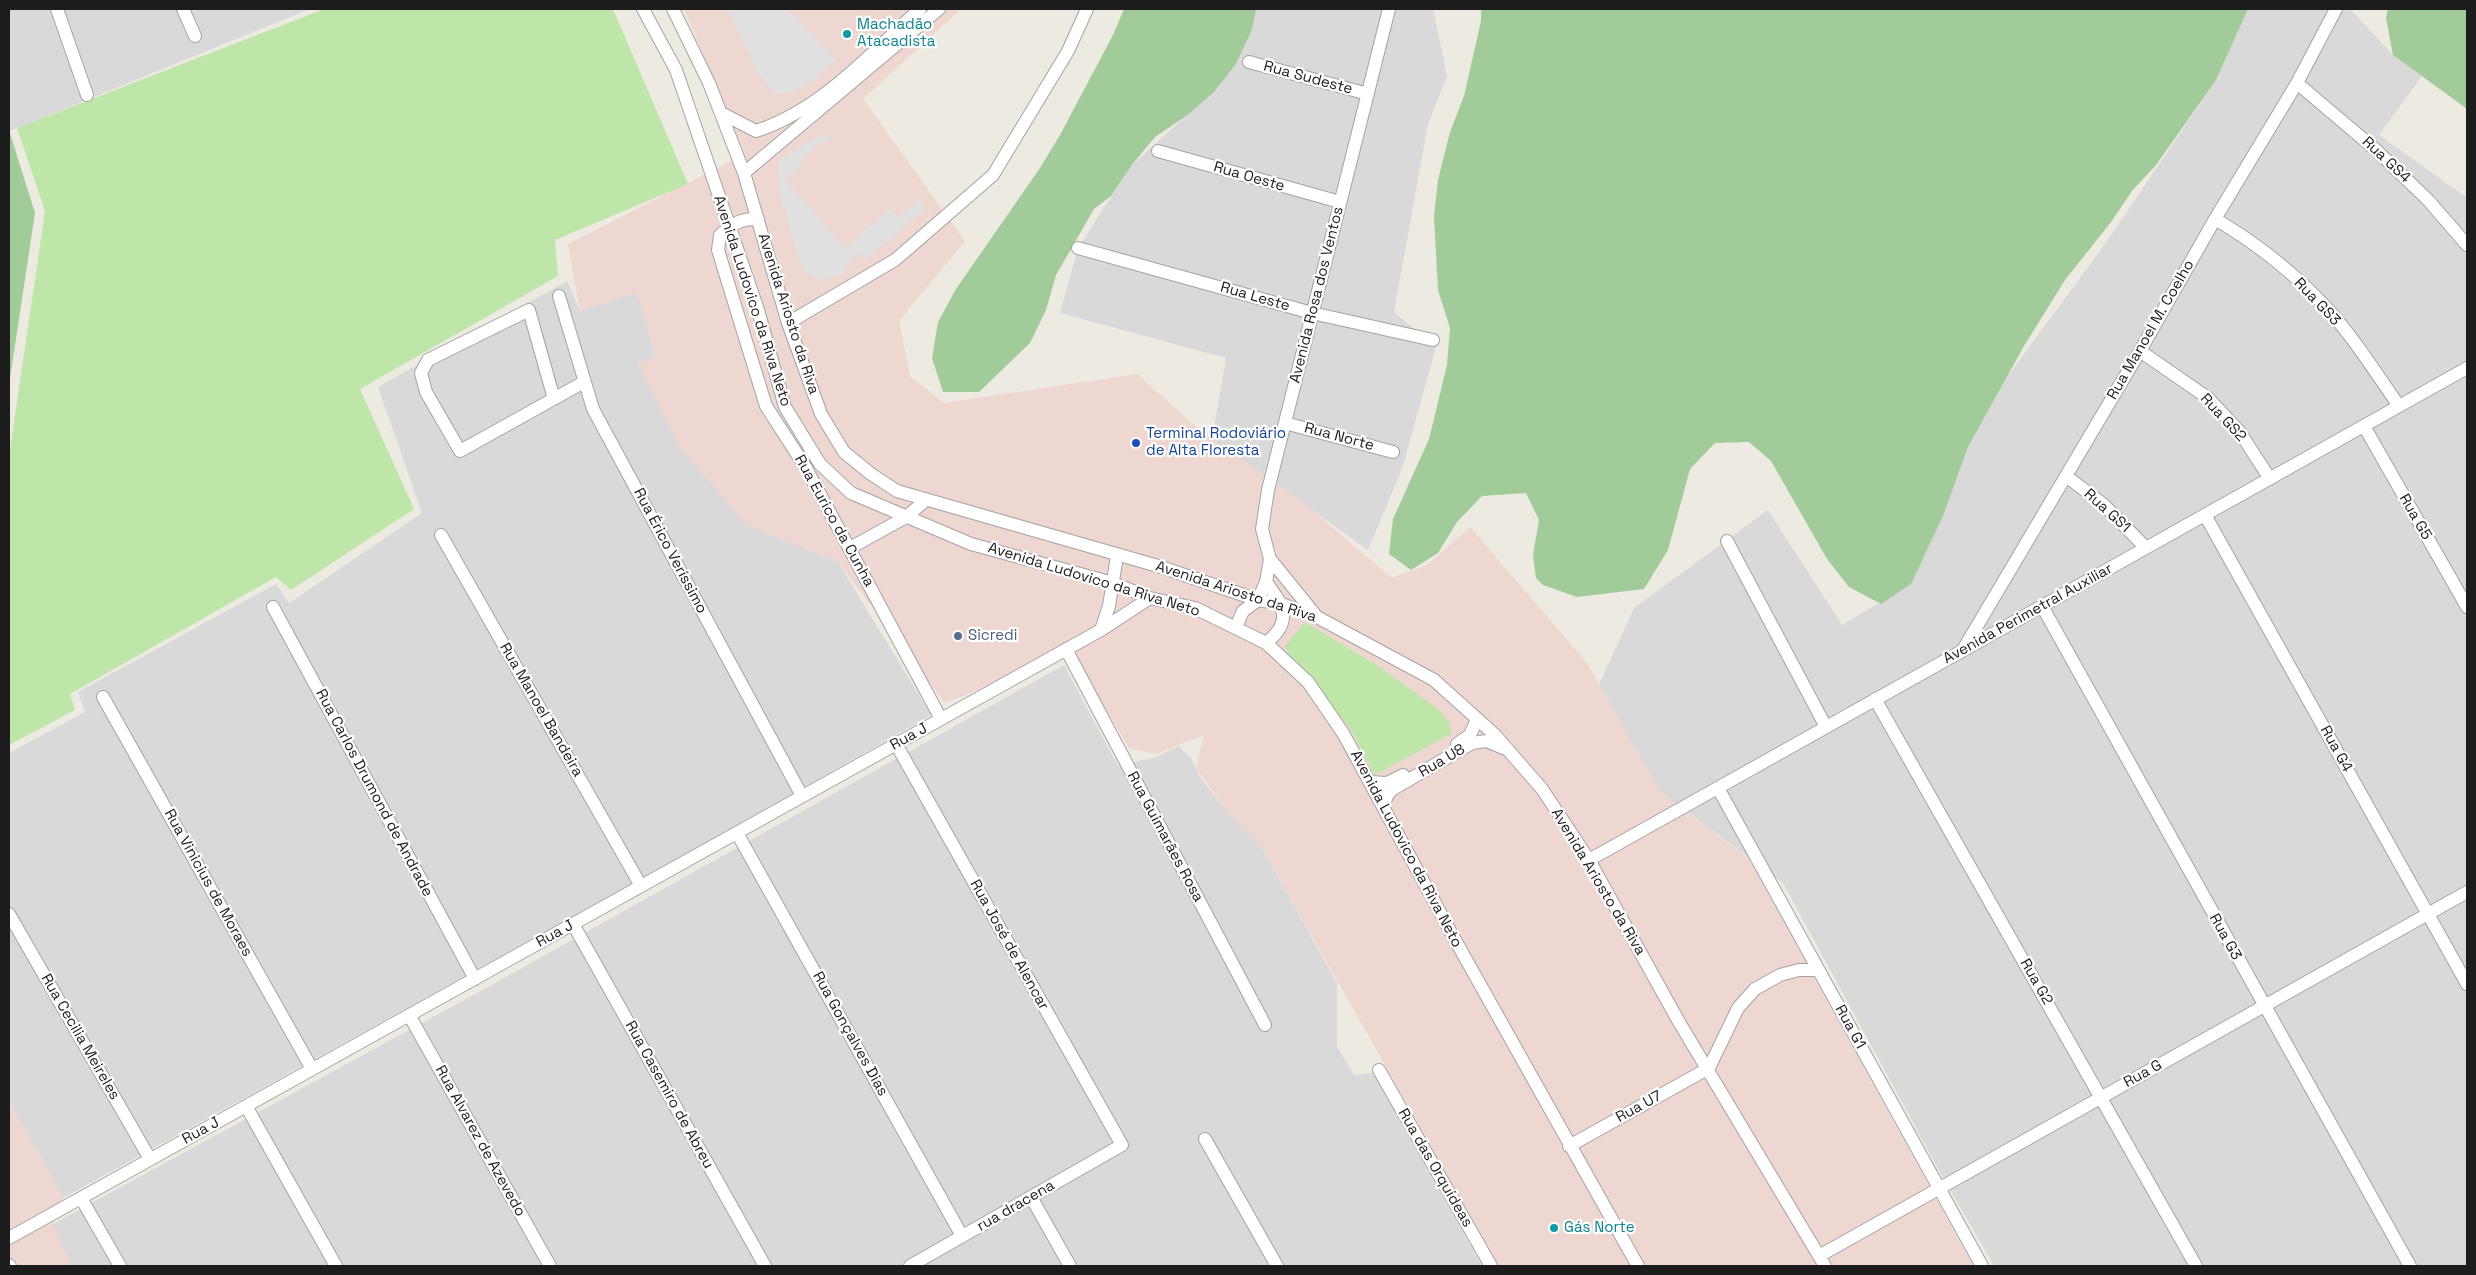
<!DOCTYPE html>
<meta charset="utf-8">
<style>
body{margin:0}
#map{position:relative;width:2476px;height:1275px;overflow:hidden;background:#edeae2;font-family:"Space Grotesk",sans-serif}
canvas{display:block}
.frame{position:absolute;inset:0;border:10px solid #1c1c1c;pointer-events:none}
</style>
<div id="map">
<canvas width="2476" height="1275"></canvas>
<div class="frame"></div>
</div>
<script>
const c = document.querySelector('canvas').getContext('2d');
c.lineJoin = 'round';
function fillPath(path, color) {
  c.fillStyle = color;
  c.fill(path, 'evenodd');
}
function strokePath(path, color, width, dash) {
  c.strokeStyle = color;
  c.lineWidth = width;
  c.lineCap = dash ? 'butt' : 'round';
  c.setLineDash(dash || []);
  c.stroke(path);
}
function drawText(font, color, halo, rows, align = 'center') {
  c.font = font + ' "Space Grotesk",sans-serif';
  c.lineWidth = 4.5;
  c.setLineDash([]);
  c.textBaseline = 'middle';
  c.strokeStyle = halo;
  c.fillStyle = color;
  for (const [text, x, y, turn = 0] of rows) {
    c.save();
    c.translate(x, y);
    c.rotate((+turn || 0) * Math.PI / 180);
    c.textAlign = isNaN(turn) ? turn : align;
    if (halo) c.strokeText(text, 0, 0);
    c.fillText(text, 0, 0);
    c.restore();
  }
}
const residential = new Path2D(`
 M9,9H310L10,131Z
 M1254,9H1433L1447,76L1428,124L1394,312L1436,347L1402,469L1368,550L1212,439L1226,358L1060,313L1078,248L1131,166L1186,116L1236,64Z
 M2248,9H2350L2393,55L2422,76L2379,135L2467,198V1266H1994L1941,1174L1783,883L1660,792L1599,685L1634,608L1768,510L1842,625L1911,584L1943,516L1968,447L2007,377L2105,244L2216,80Z
 M567,281L580,311L637,292L656,356L639,364L747,525L838,562L931,715L718,836L63,1198L9,1101V753L85,712L78,692L276,584L289,603L422,513L378,387Z
 M1064,665L1118,766L1156,757L1179,746L1191,758L1200,777L1227,811L1261,846L1337,983V1046L1354,1075L1373,1073L1482,1266H67L53,1224L479,992Z`);
const commercial = new Path2D(`
 M684,9H961L863,99L965,241L899,321L910,376L944,403L1137,374L1201,431L1295,496L1392,578L1427,565L1470,527L1587,663L1660,792L1749,859L1973,1266H1499L1261,846L1227,811L1196,768L1204,735L1156,754L1129,748L1073,654L945,703L838,562L747,525L680,448L638,364L656,355L637,292L580,311L568,244L745,154Z
 M9,1101L63,1198L53,1224L69,1260L67,1266H9Z`);
const grass = new Path2D(`
 M324,9H613L688,184L555,240L558,276L360,389L414,509L291,590L276,577L70,694L75,710L9,745V456L45,211L17,128Z
 M1305,622L1380,667L1439,710L1449,722L1452,733L1375,775L1350,728L1284,647Z`);
const forest = new Path2D(`
 M1124,9H1256L1252,29L1236,64L1214,92L1186,116L1155,137L1131,166L1111,196L1094,209L1056,275L1046,310L1030,343L979,392H943L932,358L938,322L956,289L1040,168L1060,135L1113,35Z
 M1481,9H2248L2216,80L2156,165L2132,191L2111,222L2065,280L2024,346L1968,447L1943,516L1911,584L1881,604L1849,587L1827,559L1771,461L1749,442L1715,443L1690,469L1668,550L1644,589L1577,597L1543,585L1536,578L1533,555L1539,520L1526,493L1482,496L1457,522L1438,553L1411,570L1389,554L1393,519L1429,439L1447,365L1450,328L1438,290L1434,216L1438,180L1450,132L1464,96L1481,21Z
 M2388,9H2467V109L2393,55L2386,18Z
 M9,130L35,213L9,385Z`);
const parking = new Path2D(`
 M727,9H787L836,60L813,80L793,92L776,94L767,86L757,71Z
 M821,135L832,138L827,142L819,143L799,162L802,166L786,181L845,247L890,209L898,217L918,199L926,208L865,260L859,253L849,263L845,273L827,280L818,279L806,273L796,252L779,190L778,160Z`);
const minor = new Path2D(`
 M57,9L87,95
 M183,9L195,36
 M643,9L676,70L758,310L785,407L820,464L851,493L971,544L1113,583L1150,598L1195,608L1266,643L1308,682L1343,733L1454,938L1638,1266
 M673,9L709,83L744,173L788,323L821,414L844,452L871,474L897,491L1158,566L1258,600L1282,604L1317,617L1434,680L1495,735L1542,789L1589,860L1679,1022L1825,1266
 M1249,62L1368,94
 M2297,83L2376,150L2428,200L2467,245
 M721,113L756,131C821,110 870,54 920,9
 M1158,151L1340,202
 M744,173L939,9
 M758,219C741,218 733,224 720,235L718,250L766,406L806,468L941,719
 M2215,219C2251,240 2285,266 2315,296C2348,328 2373,369 2399,406
 M1078,248L1312,313L1433,340
 M559,296L593,409L802,796
 M788,323L895,260L993,175L1068,51L1087,9
 M2140,351L2208,398L2239,431L2270,479
 M554,399L529,310L428,360L421,373L426,392L460,451L584,382
 M1285,423L1393,452
 M2364,426L2467,607
 M2066,476L2104,505L2146,548
 M2205,515L2467,984
 M441,535L641,886
 M1727,541L1826,727
 M850,548L906,517L926,500
 M1270,559L1317,617
 M2042,606L2410,1266
 M273,607L475,979
 M1236,627L1243,611L1258,600L1266,582L1270,559L1262,529L1268,490L1389,9
 M1101,630L1109,606L1117,556
 M1266,643C1294,621 1283,605 1266,582
 M1964,648L2140,351L2215,219L2297,83L2336,9
 M1066,649L1265,1025
 M103,697L312,1069
 M1875,699L2196,1266
 M896,744L1122,1145L910,1266
 M1457,744L1470,735L1477,719
 M1370,782L1387,783L1403,775
 M1718,788L1982,1266
 M1383,806L1388,794L1393,789L1472,743L1487,741L1503,748
 M737,833L962,1236
 M1589,860L2467,368
 M9,914L150,1159
 M573,924L765,1266
 M409,1015L550,1266
 M1379,1070L1491,1266
 M246,1106L336,1266
 M1205,1139L1277,1266
 M1569,1146L1709,1068L1738,1008L1755,989L1780,975L1799,970H1818
 M1031,1197L1070,1266
 M81,1198L120,1266
 M9,1238L1101,630L1150,598
 M1819,1256L2467,892
 M9,1265L10,1266`);
const markers = [
 [847,34,5,"#0f9aa8"],
 [1136,443,5,"#1a4fb4"],
 [958,636,5,"#5c6f8a"],
 [1554,1228,5,"#0f9aa8"]
];
const cultureNames = [
 ["Machadão",857,25],
 ["Atacadista",857,42],
 ["Gás Norte",1564,1228]
];
const streetNames = [
 ["Rua Sudeste",1308,78,15],
 ["Rua GS4",2386,160,43],
 ["Rua Oeste",1249,177,16],
 ["Avenida Rosa dos Ventos",1317,295,-76],
 ["Rua Leste",1255,297,16],
 ["Avenida Ludovico da Riva Neto",752,301,72],
 ["Rua GS3",2317,302,46],
 ["Avenida Ariosto da Riva",788,314,72],
 ["Rua Manoel M. Coelho",2151,330,-60],
 ["Rua GS2",2223,418,47],
 ["Rua Norte",1339,437,15],
 ["Rua GS1",2107,511,42],
 ["Rua G5",2415,517,60],
 ["Rua Eurico da Cunha",834,521,61],
 ["Rua Érico Veríssimo",670,551,62],
 ["Avenida Ludovico da Riva Neto",1094,580,17],
 ["Avenida Ariosto da Riva",1236,592,18],
 ["Avenida Perimetral Auxiliar",2028,614,-29],
 ["Rua Manoel Bandeira",541,710,60],
 ["Rua J",909,737,-29],
 ["Rua G4",2336,749,61],
 ["Rua U8",1442,761,-30],
 ["Rua Carlos Drumond de Andrade",374,793,62],
 ["Rua Guimarães Rosa",1165,837,62],
 ["Avenida Ludovico da Riva Neto",1406,849,62],
 ["Avenida Ariosto da Riva",1598,882,59],
 ["Rua Vinicius de Moraes",208,883,61],
 ["Rua J",555,934,-29],
 ["Rua G3",2225,937,61],
 ["Rua José de Alencar",1009,945,61],
 ["Rua G2",2036,982,60],
 ["Rua G1",1850,1027,61],
 ["Rua Gonçalves Dias",850,1034,61],
 ["Rua Cecilia Meireles",80,1037,60],
 ["Rua G",2143,1074,-29],
 ["Rua Casemiro de Abreu",669,1095,61],
 ["Rua U7",1639,1107,-29],
 ["Rua J",201,1131,-29],
 ["Rua Alvarez de Azevedo",480,1141,61],
 ["Rua das Orquídeas",1435,1168,60],
 ["rua dracena",1016,1206,-30]
];
const transitNames = [
 ["Terminal Rodoviário",1146,434],
 ["de Alta Floresta",1146,451]
];
const serviceNames = [
 ["Sicredi",968,636]
];
fillPath(residential, '#dad9d9');
fillPath(commercial, '#eed6d1');
fillPath(grass, '#bfe6a9');
fillPath(forest, '#a1cb98');
fillPath(parking, '#e0e0e0');
strokePath(minor, '#a3a3a3', 14);
strokePath(minor, '#fff', 12);
for (const [x, y, r, color] of markers) {
  const dot = new Path2D();
  dot.arc(x, y, r, 0, 2 * Math.PI);
  c.fillStyle = color;
  c.fill(dot);
  strokePath(dot, '#fff', 2);
}
drawText('15px', '#0d838f', '#fff', cultureNames, 'left');
drawText('15px', '#1c1c1c', '#fff', streetNames);
drawText('15px', '#164399', '#fff', transitNames, 'left');
drawText('15px', '#4e5e75', '#fff', serviceNames, 'left');
</script>
